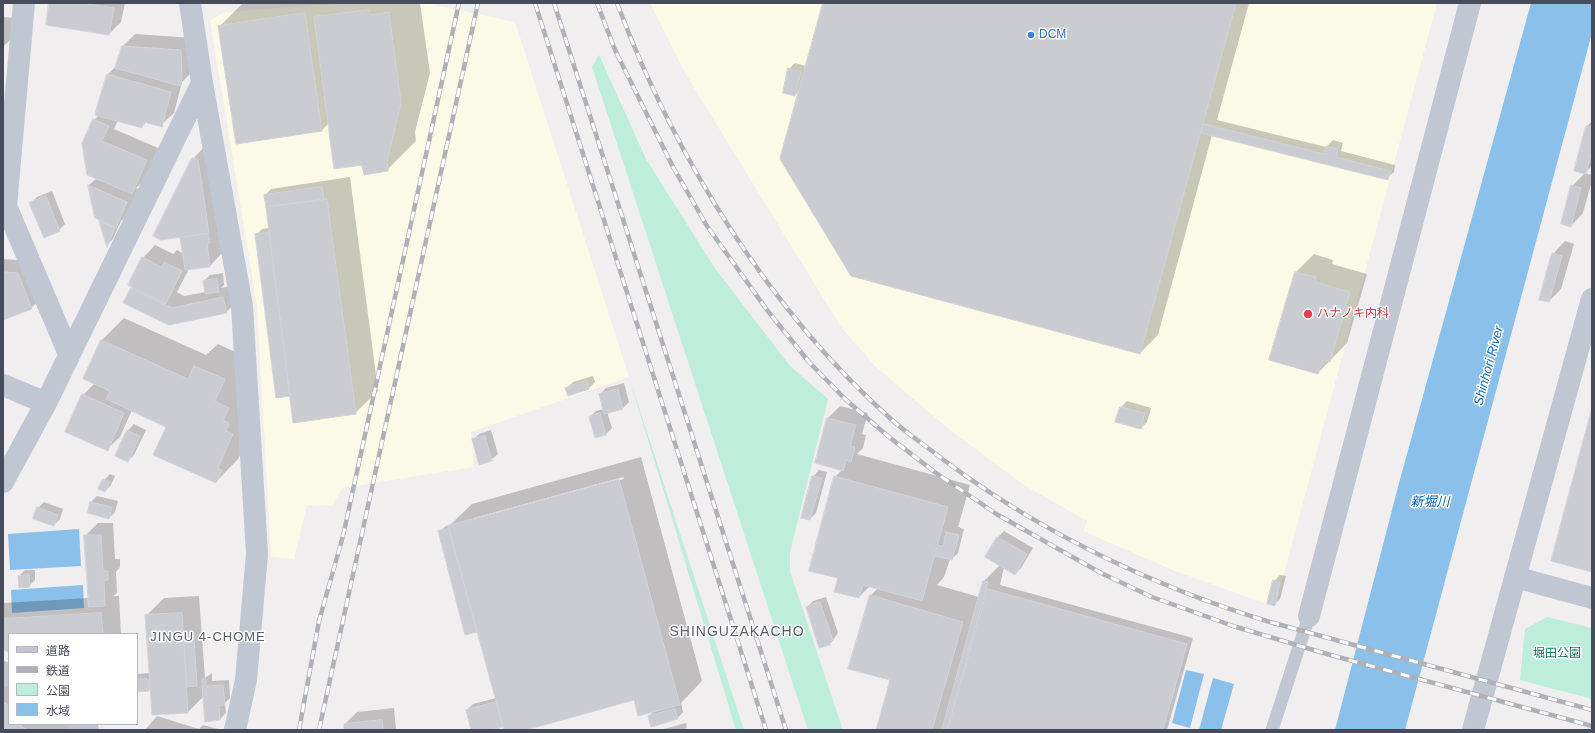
<!DOCTYPE html>
<meta charset="utf-8">
<style>
body{margin:0}
#map{position:relative;width:1595px;height:733px;overflow:hidden;background:#f0eeee;font-family:Arial,"Noto Sans JP",sans-serif}
canvas{display:block}
.frame{position:absolute;inset:0;border:4px solid #464c5b;pointer-events:none}
.legend{position:absolute;left:8px;top:633px;width:130px;height:92px;box-sizing:border-box;background:#fff;border:1px solid #b5b7bd;margin:0;padding:5px 7px;list-style:none;font-size:12px;color:#464c5b}
.legend li{display:flex;align-items:center;gap:8px;height:20px}
.legend b{width:20px;border:1px solid #b5b7bd}
</style>
<div id="map">
<canvas width="1595" height="733"></canvas>
<div class="frame"></div>
<ul class="legend">
<li><b style="height:5px;background:#c1c6d3"></b>道路</li>
<li><b style="height:5px;background:#b0b1b8"></b>鉄道</li>
<li><b style="height:11px;background:#bceedb"></b>公園</li>
<li><b style="height:11px;background:#8ac0ea"></b>水域</li>
</ul>
</div>
<script>
const c = document.querySelector('canvas').getContext('2d');
c.lineJoin = 'round';
function fillPath(path, color) {
  c.fillStyle = color;
  c.fill(path, 'evenodd');
}
function strokePath(path, color, width, dash) {
  c.strokeStyle = color;
  c.lineWidth = width;
  c.lineCap = dash ? 'butt' : 'round';
  c.setLineDash(dash || []);
  c.stroke(path);
}
function drawText(font, color, halo, rows, align = 'center') {
  c.font = font + ' Arial,"Noto Sans JP",sans-serif';
  c.lineWidth = 3;
  c.setLineDash([]);
  c.textBaseline = 'middle';
  c.strokeStyle = halo;
  c.fillStyle = color;
  for (const [text, x, y, turn = 0] of rows) {
    c.save();
    c.translate(x, y);
    c.rotate((+turn || 0) * Math.PI / 180);
    c.textAlign = isNaN(turn) ? turn : align;
    if (halo) c.strokeText(text, 0, 0);
    c.fillText(text, 0, 0);
    c.restore();
  }
}
const commercial = new Path2D(`
 M346,3H435L436,5L515,22L629,377L471,432L474,467L342,488L332,506L307,505L294,559L271,557L257,306L210,21L224,12Z
 M650,3H1437L1275,607L1175,571L1083,531L1087,521L1024,485L950,430L875,366L841,327L685,73Z`);
const green = new Path2D(`
 M599,55L646,159L714,267L790,366L828,399L790,552V571L843,730H808L592,67Z
 M629,377L744,730H736Z
 M1547,617L1592,628V699L1520,680L1525,629Z`);
const water = new Path2D(`
 M1531,3H1592V33L1405,730H1335L1399,483Z
 M79,529L81,566L10,570L8,534Z
 M83,585L84,608L12,613L11,590Z
 M1186,670L1204,674L1190,728L1172,723Z
 M1213,678L1234,684L1221,730H1199Z`);
const shadow = new Path2D(`
 M50,3H125L121,22L109,34L47,25Z
 M243,3H420L430,73L415,132L416,141L387,170L363,164L329,123L322,130L219,27Z
 M824,3H1249L1217,120L1326,147L1333,140L1343,143L1341,151L1395,165L1394,172L1387,178L1212,135L1158,335L1140,353L800,90L795,95L789,69L795,63L806,66Z
 M3,17L16,18L15,35L3,47Z
 M135,34L193,38L192,72L182,82L174,113L161,125L147,121L142,127L118,120L114,129L158,148L144,181L136,188L139,189L128,214L121,221L113,239L107,245L101,222L102,220L95,217L89,185L97,178L94,120L99,115L107,75L117,65L123,46Z
 M1592,121V166L1585,173L1592,175V180L1583,213L1571,226L1572,186L1585,173L1575,170L1587,126Z
 M205,146L222,253L210,266L189,269L177,292L184,296L206,292L204,281L210,275L223,273L224,285L221,288L236,285L239,300L226,312L169,324L132,288L143,258L155,245L173,254L177,250L184,254L181,236L193,159Z
 M350,177L378,391L355,413L291,395L256,235L262,229L269,228L265,195L271,189Z
 M52,191L65,224L59,230L31,203L37,197Z
 M1565,241L1574,244L1561,289L1549,301L1553,254Z
 M1314,254L1333,260L1332,264L1367,274L1347,343L1318,373L1271,360L1296,272Z
 M3,259L30,261L44,296L31,308L3,319Z
 M124,318L206,355L218,344L246,357L244,447L238,459L216,482L167,426L132,410L120,437L107,449L83,395L95,383L101,341Z
 M593,376L595,382L589,388L569,395L567,388L573,382Z
 M624,383L629,402L623,408L607,412L612,428L606,434L595,437L590,417L596,411L604,409L600,394L606,388Z
 M1127,401L1151,408L1147,422L1141,428L1117,421L1121,407Z
 M840,406L868,413L862,434L866,435L863,448L857,454L970,485L958,527L964,529L958,553L952,559H950L944,577L937,585L979,597L984,581L1000,565L987,557L998,537L1004,531L1033,548L1021,568L1015,574L1004,567L1000,585L1193,638L1167,730H877L891,680L871,595L878,588L870,586L859,597L839,578L835,477L842,470L816,463L828,418Z
 M134,424L146,430L134,455L128,461L117,456L128,430Z
 M491,430L498,454L491,460L473,440L479,434Z
 M641,457L702,681L681,703L683,712L677,719L649,716L654,711L634,699L522,730H504L503,726L487,730H472L467,710L473,704L496,698L478,631L466,634L439,532L446,526L451,524L472,504ZM623,477L624,479L474,520V518Z
 M819,470L827,472L816,513L810,519L813,477Z
 M110,474L115,476L111,485L105,491L104,480Z
 M97,496L118,501L115,512L109,518L91,502Z
 M44,502L63,509L60,519L54,525L38,508Z
 M98,523H113L115,559H120V567L116,572L117,593L113,596H119L121,634H9V652L3,648V603L89,598L85,536Z
 M25,570H35V580L29,586L19,576Z
 M1280,575L1286,576L1280,599L1274,605V581Z
 M199,596L205,678L212,673V681L229,680L230,698L225,703L226,713L220,719L204,696L188,712L151,688L149,690L137,691V674L150,673L146,616L164,598Z
 M826,597L838,633L830,644L807,607L813,601Z
 M3,674L9,678V724H66L76,730H3Z
 M394,708L396,730H345V724L357,712Z
 M157,716L199,729L203,725L218,729L145,730Z
 M686,723L687,727L684,730H660Z`);
const building = new Path2D(`
 M49,3H81L114,8L109,35L46,25Z
 M823,3H1236L1140,354L851,276L780,159Z
 M369,10L370,15L389,12L401,102L387,162L388,171L364,175L362,165L334,169L314,17Z
 M305,13L322,131L236,144L218,26Z
 M122,46L181,50L182,78L180,86L115,68Z
 M788,68L801,72L795,96L783,93Z
 M107,74L171,92L162,127L144,122L142,128L95,115Z
 M93,119L109,126L102,141L147,160L132,194L87,175L82,144Z
 M1204,124L1324,154L1326,146L1338,149L1336,157L1390,171L1388,180L1201,133Z
 M1586,126L1592,127V151L1586,174L1574,171Z
 M192,158L198,159L209,233L161,240L153,236Z
 M88,185L127,202L116,228L95,218Z
 M1571,185L1581,188L1571,227L1561,224Z
 M322,187L324,200L266,207L264,195Z
 M46,196L60,231L44,238L29,203Z
 M327,199L356,414L293,423L266,207Z
 M99,221L115,228L107,247Z
 M269,233L290,396L276,398L255,234Z
 M208,234L210,243H207L210,267L185,270L180,238Z
 M1552,253L1562,256L1549,302L1539,300Z
 M142,257L162,267L164,262L182,271L166,304L128,285Z
 M3,272L18,273L32,309L3,320Z
 M1295,272L1316,277L1315,282L1350,292L1330,362L1323,360L1318,374L1269,360Z
 M217,279L219,292L205,294L203,281Z
 M131,288L172,308L223,297L227,313L169,325L123,303Z
 M101,340L188,379L194,366L225,379L215,401L229,408L223,420L229,423L226,431L233,434L218,468L222,470L216,483L153,455L166,427L106,399L110,391L83,379Z
 M587,381L589,389L568,396L565,388Z
 M618,389L623,409L604,414L599,394Z
 M82,394L124,413L108,451L65,432Z
 M1120,407L1145,413L1141,429L1115,422Z
 M1592,408V572L1551,561Z
 M600,413L606,435L595,438L589,417Z
 M827,418L856,425L850,446L855,447L851,462L846,460L843,471L815,463Z
 M127,430L140,436L128,462L115,456Z
 M485,436L492,461L479,465L472,439Z
 M812,476L822,478L810,520L801,518Z
 M834,476L948,507L922,601L863,585L859,598L834,592L838,578L809,571Z
 M103,479L110,482L105,492L98,489Z
 M619,479L680,705L638,716L634,700L526,730H504L448,526Z
 M90,502L112,507L109,519L88,513Z
 M37,507L58,515L54,526L33,519Z
 M449,529L477,632L465,635L438,531Z
 M946,532L959,535L952,560L935,556L938,545L943,546Z
 M84,535H101L103,571H108V580L104,581L105,606L89,607Z
 M997,537L1027,554L1015,575L985,557Z
 M29,575L30,587L19,588L18,576Z
 M1273,580L1280,582L1275,606L1267,604Z
 M983,581L988,582L947,730H942Z
 M988,589L1187,644L1163,730H948Z
 M870,595L963,622L932,730H876L890,680L848,669Z
 M820,602L833,640L829,641L830,645L819,648L806,607Z
 M101,613L103,634H9V653L3,649V619Z
 M182,613L188,713L152,715L145,615Z
 M194,638L197,686L187,687L184,639Z
 M137,679H148L149,691L137,692Z
 M202,679H206V686L223,685L225,705L219,706L220,720L205,722Z
 M3,702L9,706V724H22L21,726L27,730H3Z
 M496,702L503,727L491,730H471L466,710Z
 M675,709L678,719L651,727L648,716Z
 M382,720L383,730H344V724Z`);
const service = new Path2D(`
 M1272,730L1309,616`);
const minor = new Path2D(`
 M24,3L6,206L69,354
 M190,3L202,83L242,306L257,554L246,680L235,730
 M3,385L46,403
 M3,482L46,403L202,83
 M3,672L9,676
 M79,724L88,730`);
const tertiary = new Path2D(`
 M1515,577L1592,598
 M1309,616L1470,3
 M1473,730L1592,299`);
const rail = new Path2D(`
 M535,3L766,730
 M554,3L786,730
 M597,3L615,50L673,167L707,226L767,310L809,362L845,399L889,437L936,473L998,515L1101,573L1152,597L1233,626L1327,654L1592,726
 M617,3C674,155 769,311 891,419C903,430 916,439 928,448C1029,527 1148,585 1270,622L1592,710
 M299,730L319,621L343,536L459,3
 M319,730L478,3`);
const markers = [
 [1031,35,4,"#3f7fe0"],
 [1308,314,5,"#e0444e"]
];
const shopNames = [
 ["DCM",1039,35]
];
const healthNames = [
 ["ハナノキ内科",1317,314]
];
const parkNames = [
 ["堀田公園",1557,654]
];
const waterNames = [
 ["Shinhori River",1489,366,-75],
 ["新堀川",1430,502]
];
const neighbourhoodNames = [
 ["JINGU 4-CHOME",208,637]
];
const quarterNames = [
 ["SHINGUZAKACHO",737,632]
];
fillPath(commercial, '#fbfae7');
fillPath(green, '#bceedb');
fillPath(water, '#8ac0ea');
fillPath(shadow, '#0003');
fillPath(building, '#cbccd2');
strokePath(building, '#d2d2d9', 1);
strokePath(service, '#c1c6d3', 13);
strokePath(minor, '#c1c6d3', 22);
strokePath(tertiary, '#c1c6d3', 22);
strokePath(rail, '#b0b1b8', 4.5);
strokePath(rail, '#fff', 3, [9]);
for (const [x, y, r, color] of markers) {
  const dot = new Path2D();
  dot.arc(x, y, r, 0, 2 * Math.PI);
  c.fillStyle = color;
  c.fill(dot);
  strokePath(dot, '#fff', 1.5);
}
drawText('12px', '#366cbe', '#fff', shopNames, 'left');
drawText('12px', '#be3a42', '#fff', healthNames, 'left');
drawText('12px', '#187b60', '#fff', parkNames);
drawText('italic 13px', '#0f64a5', '#fff', waterNames);
c.letterSpacing = '1px';
drawText('13px', '#5a5c63', '#fff', neighbourhoodNames);
c.letterSpacing = '0px';
c.letterSpacing = '1px';
drawText('14px', '#5a5c63', '#fff', quarterNames);
c.letterSpacing = '0px';
</script>
